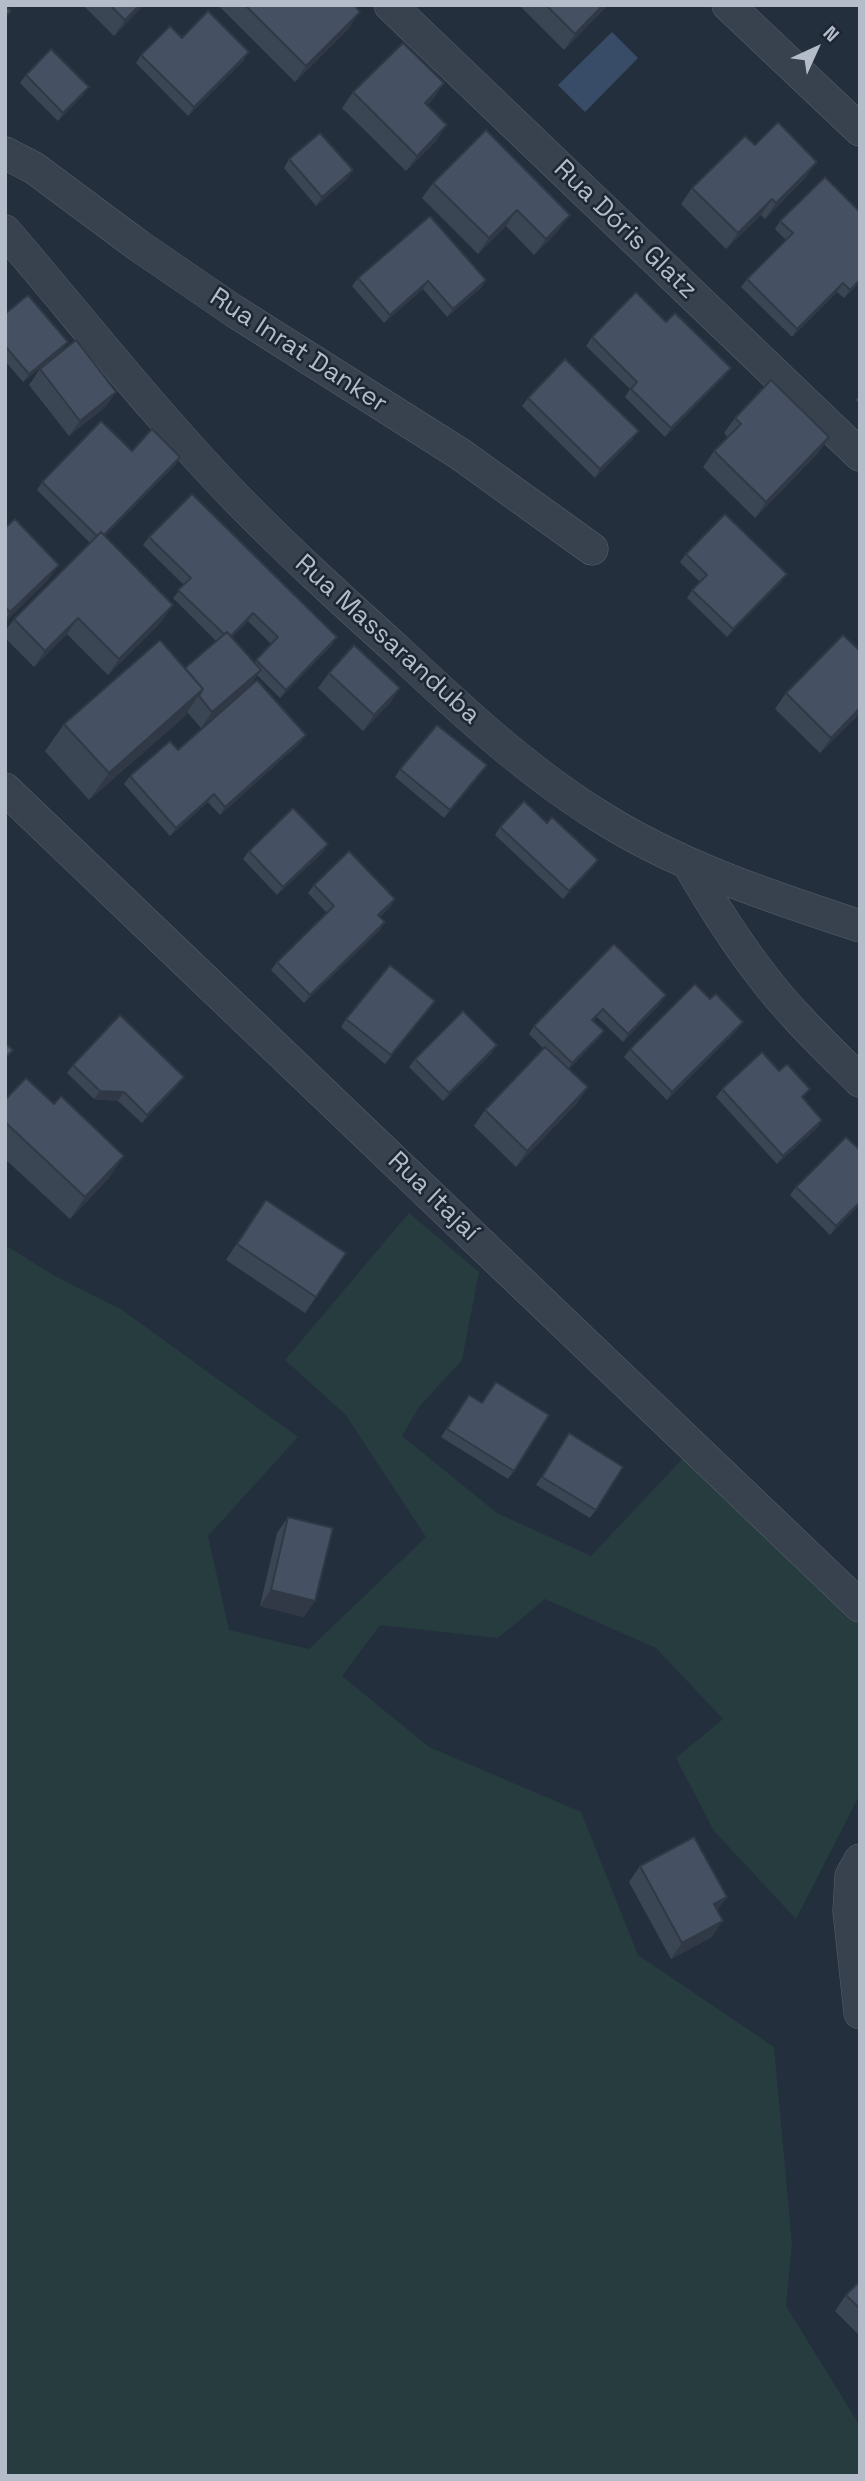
<!DOCTYPE html>
<meta charset="utf-8">
<style>
body{margin:0}
#map{position:relative;width:865px;height:2481px;overflow:hidden;background:#242f3e;font-family:"Space Grotesk",sans-serif}
canvas{display:block}
.frame{position:absolute;inset:0;border:7px solid #b4bcc9;pointer-events:none}
.north{position:absolute;left:781px;top:14px;width:70px;height:70px;-webkit-text-stroke:5px #1d2633;paint-order:stroke;rotate:45deg;font-size:19px;font-weight:700;line-height:28px;text-align:center;color:#b4bcc9}
.north::after{content:'';display:block;margin:auto;width:24px;height:32px;background:#b4bcc9;clip-path:polygon(50% 0,100% 100%,50% 72%,0 100%)}
</style>
<div id="map">
<canvas width="865" height="2481"></canvas>
<div class="frame"></div>
<div class="north">N</div>
</div>
<script>
const c = document.querySelector('canvas').getContext('2d');
c.lineJoin = 'round';
function fillPath(path, color) {
  c.fillStyle = color;
  c.fill(path, 'evenodd');
}
function strokePath(path, color, width, dash) {
  c.strokeStyle = color;
  c.lineWidth = width;
  c.lineCap = dash ? 'butt' : 'round';
  c.setLineDash(dash || []);
  c.stroke(path);
}
function drawText(font, color, halo, rows, align = 'center') {
  c.font = font + ' "Space Grotesk",sans-serif';
  c.lineWidth = 5;
  c.setLineDash([]);
  c.textBaseline = 'middle';
  c.strokeStyle = halo;
  c.fillStyle = color;
  for (const [text, x, y, turn = 0] of rows) {
    c.save();
    c.translate(x, y);
    c.rotate((+turn || 0) * Math.PI / 180);
    c.textAlign = isNaN(turn) ? turn : align;
    if (halo) c.strokeText(text, 0, 0);
    c.fillText(text, 0, 0);
    c.restore();
  }
}
const green = new Path2D(`
 M409,1213L479,1272L462,1360L419,1407L402,1436L497,1513L591,1556L686,1455L860,1619V1794L796,1919L714,1831L676,1758L723,1719L656,1648L545,1599L498,1638L380,1625L342,1676L429,1747L581,1812L638,1955L774,2047L792,2244L786,2306L860,2426V2476H5V1245L55,1276L122,1310L298,1437L208,1536L229,1630L309,1649L426,1537L345,1414L285,1360Z`);
const water = new Path2D(`
 M612,32L638,58L585,112L558,85Z`);
const minor = new Path2D(`
 M390,5L860,455
 M728,5L860,130
 M5,153L34,168L139,246L234,311L460,454L592,549
 M5,231C83,322 157,417 241,503C291,554 344,602 397,650C459,708 523,768 596,814C677,866 769,896 860,926
 M5,789L860,1606
 M688,863C710,901 733,938 760,973C789,1012 825,1046 860,1081
 M860,1860L851,1876L849,1911L860,2013`);
const wall = new Path2D(`
 M83,5H144L114,36Z
 M221,5H354L349,28L295,82L220,7Z
 M519,5H608L564,50Z
 M182,38L244,60L188,116L136,63L141,55Z
 M26,75L83,95L58,121L20,83Z
 M444,83L433,99L427,105L436,141L406,171L342,108L353,92Z
 M486,130L559,230L534,255L506,226L478,254L422,198L433,183Z
 M755,145L806,177L765,219L761,215L726,249L681,204L692,188Z
 M289,159L348,178L316,206L284,168Z
 M860,212V282L844,298L837,292L792,337L741,287L747,279L786,240L775,229L780,221Z
 M358,278L486,280L481,288L447,317L423,289L384,323L352,286Z
 M5,314L62,350L23,382L5,361Z
 M666,322L731,368L725,376L665,437L625,397L630,389L586,346L592,337Z
 M40,369L116,392L105,407L69,436L29,385Z
 M860,395V404L856,400Z
 M528,398L633,439L595,478L522,406Z
 M735,418L829,437L818,453L755,518L703,467L714,451L727,437L724,433Z
 M132,451L180,457L175,465L105,536L162,621L108,675L67,634L34,667L5,638V631L14,619L90,543L37,490L42,482Z
 M5,528L48,580L5,622Z
 M149,537L337,637L332,645L280,698L257,675L250,686L201,728L187,712L184,717L89,800L45,751L64,724L185,668L216,641L173,598L184,585L143,545ZM248,621L271,644L254,663L232,637Z
 M686,554L787,574L781,582L727,637L687,598L692,590L700,582L680,562Z
 M329,673L400,688L389,704L363,731L318,688Z
 M786,693L860,713L820,753L775,709Z
 M306,735L300,743L220,815L208,802L170,836L124,784L130,776L178,750Z
 M487,765L444,818L395,777L400,769Z
 M500,827L598,860L592,868L563,899L495,835Z
 M328,844L322,853L277,895L243,859L249,851Z
 M314,885L395,899L390,907L380,917L385,922L379,931L304,1003L271,970L277,962L327,913L308,893Z
 M614,944L660,1004L623,1042L597,1017L593,1021L604,1031L598,1039L569,1069L588,1087L577,1103L516,1167L474,1126L485,1110L543,1048L529,1034L534,1026Z
 M710,999L743,1022L737,1030L667,1100L624,1057L630,1049Z
 M429,1009L385,1064L341,1027L346,1019Z
 M492,1053L443,1101L409,1067L415,1059Z
 M73,1065L184,1077L178,1085L142,1123L118,1101L94,1099L67,1073Z
 M722,1089L804,1098L822,1120L817,1128L777,1164L716,1097Z
 M5,1100L109,1178L70,1219L5,1159Z
 M860,1150V1204L830,1235L790,1195L796,1187Z
 M255,1215L346,1253L305,1313L226,1260Z
 M463,1403H482L514,1471L508,1479L441,1437Z
 M569,1433L596,1510L590,1518L536,1485Z
 M288,1517L304,1617L260,1606L277,1533Z
 M640,1866L717,1910L712,1937L671,1959L629,1882Z
 M860,2281V2336L835,2311L846,2295Z`);
const shadedWall = new Path2D(`
 M140,5H144L114,36L125,20Z
 M603,5H608L564,50L575,34Z
 M360,12L349,28L295,82L306,66Z
 M249,52L244,60L188,116L194,107Z
 M444,83L433,99L414,118L425,103Z
 M89,87L83,95L58,121L63,113Z
 M447,125L436,141L406,171L417,156Z
 M817,162L806,177L765,219L776,203Z
 M353,170L348,178L316,206L322,197Z
 M772,199L761,215L726,249L738,233Z
 M517,210L506,226L478,254L489,238Z
 M570,215L559,230L534,255L546,239Z
 M486,280L481,288L447,317L453,309Z
 M860,280V282L844,298L850,290Z
 M428,281L423,289L384,323L390,315Z
 M843,283L837,292L792,337L797,329Z
 M68,342L62,350L23,382L29,374Z
 M731,368L725,376L665,437L671,428Z
 M116,392L105,407L69,436L80,421Z
 M639,431L633,439L595,478L600,469Z
 M829,437L818,453L755,518L766,502Z
 M180,457L175,465L94,547L100,539Z
 M59,565L48,580L5,622V620L10,612Z
 M787,574L781,582L727,637L733,629Z
 M173,605L162,621L108,675L119,659Z
 M253,613L248,621L222,647L228,639Z
 M78,618L67,634L34,667L45,651Z
 M337,637L332,645L280,698L286,690Z
 M261,670L250,686L201,728L212,712Z
 M400,688L389,704L363,731L374,715Z
 M203,689L184,717L89,800L109,773Z
 M860,708V713L820,753L831,738Z
 M306,735L300,743L220,815L225,807Z
 M487,765L481,774L444,818L450,810Z
 M214,794L208,802L170,836L176,828Z
 M328,844L322,853L277,895L283,887Z
 M598,860L592,868L563,899L569,891Z
 M395,899L390,907L373,923L378,915Z
 M385,922L379,931L304,1003L310,995Z
 M666,995L660,1004L623,1042L628,1034Z
 M743,1022L737,1030L667,1100L672,1092Z
 M604,1031L598,1039L567,1071L572,1063Z
 M497,1045L492,1053L443,1101L449,1093Z
 M184,1077L178,1085L142,1123L147,1115Z
 M588,1087L577,1103L516,1167L527,1151Z
 M100,1091L124,1092L118,1101L94,1099Z
 M822,1120L817,1128L777,1164L783,1156Z
 M124,1156L109,1178L70,1219L85,1197Z
 M860,1202V1204L830,1235L836,1226Z
 M271,1590L315,1601L304,1617L260,1606Z
 M727,1897L716,1912L714,1904Z
 M723,1921L712,1937L671,1959L682,1943Z`);
const building = new Path2D(`
 M110,5H140L125,20Z
 M245,5H354L360,12L306,66Z
 M546,5H603L575,34Z
 M5,6L11,11L5,17Z
 M208,11L249,52L194,107L141,55L170,26L182,38Z
 M403,43L444,83L425,103L447,125L417,156L353,92Z
 M51,49L89,87L63,113L26,75Z
 M778,122L817,162L776,203L772,199L738,233L692,188L745,136L755,145Z
 M486,130L570,215L546,239L517,210L489,238L433,183Z
 M320,133L353,170L322,197L289,159Z
 M825,177L860,212V280L850,290L843,283L797,329L747,279L793,233L780,221Z
 M430,216L486,280L453,309L428,281L390,315L358,278Z
 M636,292L666,322L675,313L731,368L671,428L631,389L637,382L592,337Z
 M28,295L68,342L29,374L5,346V314Z
 M76,340L116,392L80,421L40,369Z
 M565,359L639,431L600,469L528,398Z
 M771,380L829,437L766,502L714,451L741,424L735,418Z
 M101,421L132,451L152,429L180,457L104,535L101,532L97,536L42,482Z
 M192,494L337,637L286,690L256,660L278,637L253,613L231,636L227,632L224,634L178,590L191,578L149,537Z
 M725,514L787,574L733,629L692,590L707,575L686,554Z
 M15,519L59,565L10,612L5,607V528Z
 M101,532L173,605L119,659L78,618L45,651L14,619Z
 M227,632L261,670L212,712L199,696L203,689L185,668Z
 M843,635L860,651V708L831,738L786,693Z
 M160,640L203,689L109,773L64,724Z
 M354,645L400,688L374,715L329,673Z
 M257,680L306,735L225,807L214,794L176,828L130,776L170,741L178,750Z
 M437,725L487,765L450,810L400,769Z
 M524,801L547,823L552,817L598,860L569,891L500,827Z
 M293,808L328,844L283,887L249,851Z
 M349,851L395,899L378,915L385,922L310,995L277,962L334,906L314,885Z
 M614,944L666,995L628,1034L603,1009L592,1020L604,1031L572,1063L534,1026Z
 M390,965L435,1001L391,1055L346,1019Z
 M695,984L710,999L716,994L743,1022L672,1092L630,1049Z
 M463,1011L497,1045L449,1093L415,1059Z
 M120,1015L184,1077L147,1115L124,1092L100,1091L73,1065Z
 M5,1043L13,1050L5,1058Z
 M545,1047L588,1087L527,1151L485,1110Z
 M762,1052L779,1071L787,1064L810,1089L802,1097L822,1120L783,1156L722,1089Z
 M26,1078L54,1104L61,1096L124,1156L85,1197L5,1122V1100Z
 M846,1137L860,1150V1202L836,1226L796,1187Z
 M266,1200L346,1253L316,1297L237,1244Z
 M496,1382L549,1415L514,1471L447,1429L469,1395L482,1403Z
 M569,1433L623,1467L596,1510L542,1477Z
 M288,1517L333,1528L315,1601L271,1590Z
 M694,1837L727,1897L714,1904L723,1921L682,1943L640,1866Z
 M860,2281V2309L846,2295Z`);
const streetNames = [
 ["Rua Dóris Glatz",625,230,44],
 ["Rua Inrat Danker",298,351,33],
 ["Rua Massaranduba",387,640,42],
 ["Rua Itajaí",433,1197,44]
];
fillPath(green, '#263c3f');
fillPath(water, '#394c67');
strokePath(minor, '#565f6c', 33);
strokePath(minor, '#38414e', 32);
fillPath(wall, '#3b4654');
fillPath(shadedWall, '#303945');
fillPath(building, '#455162');
strokePath(building, '#303945', 2);
drawText('26px', '#b4bcc9', '#1d2633', streetNames);
</script>
